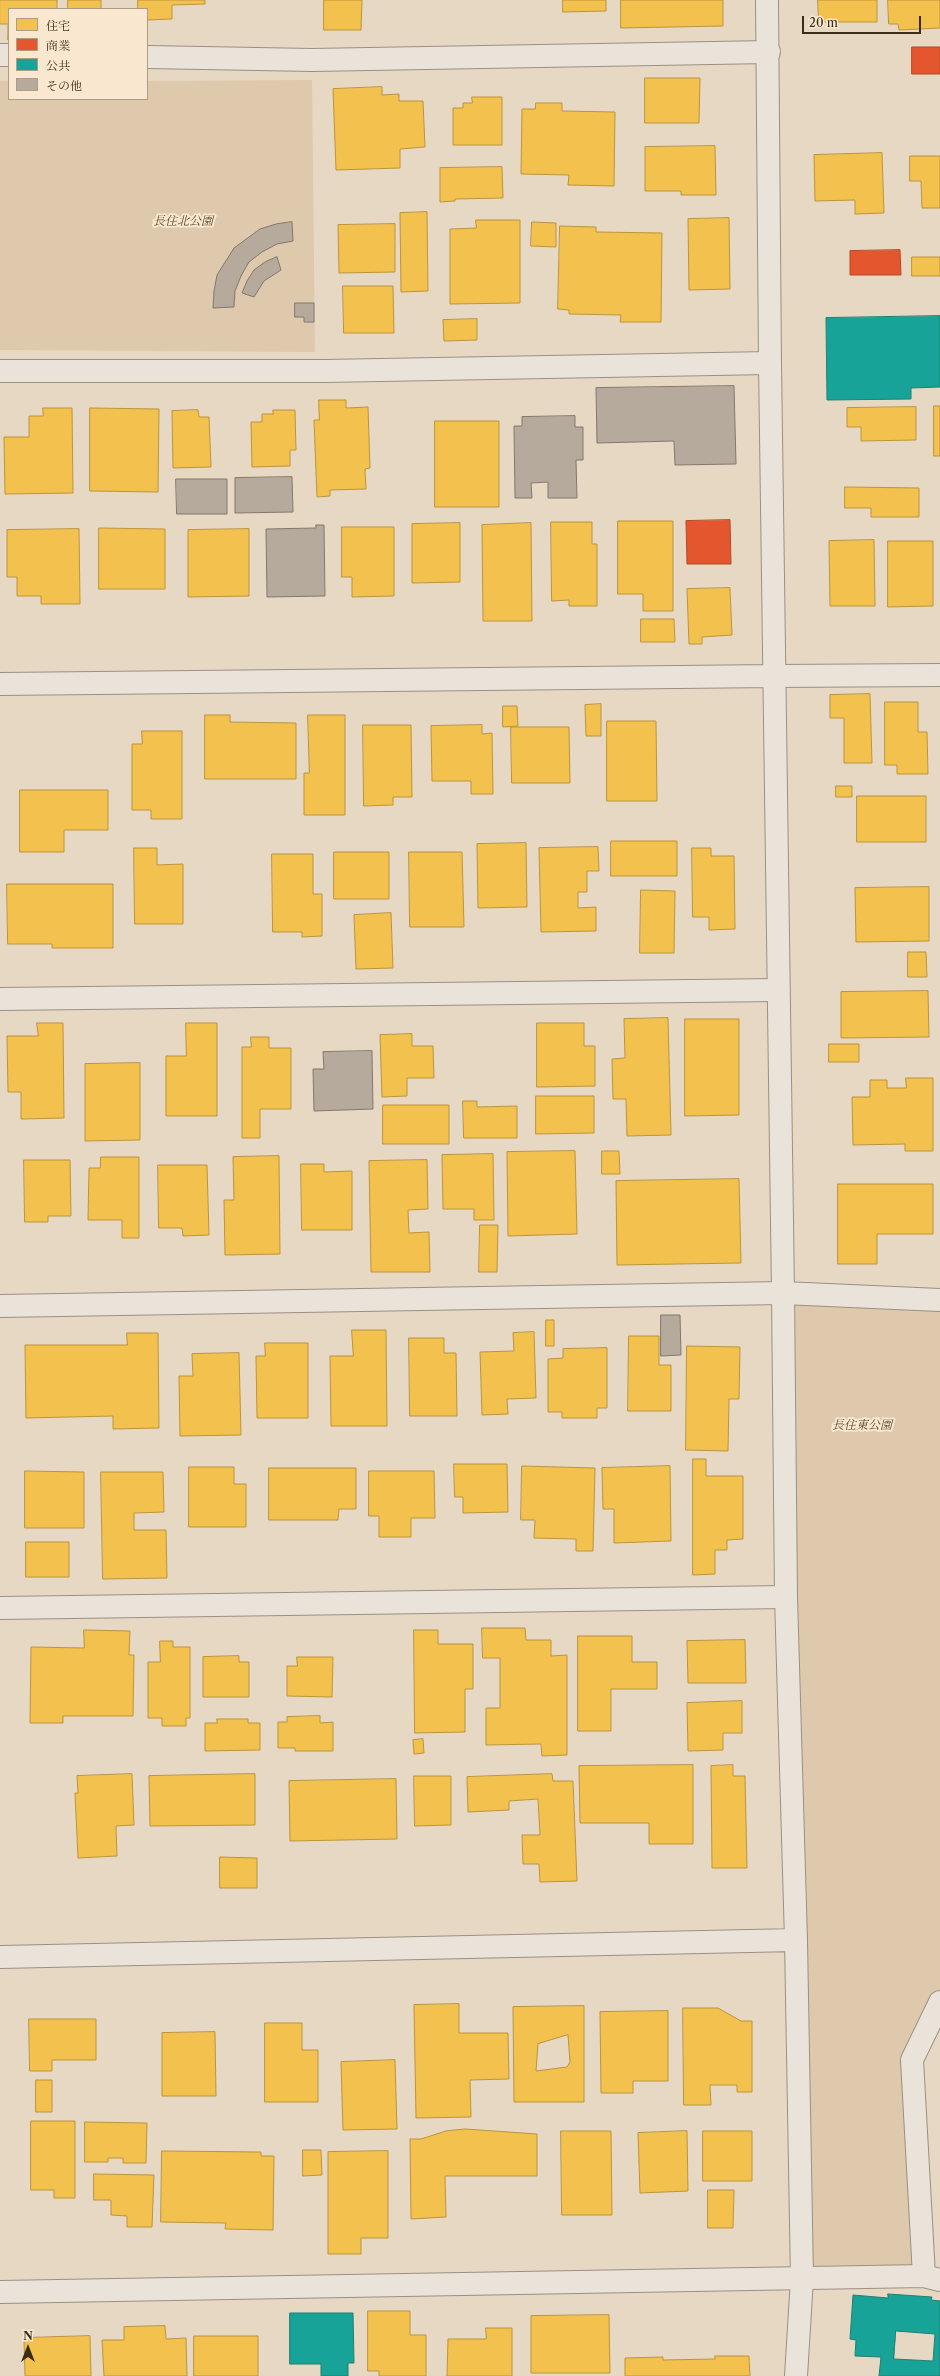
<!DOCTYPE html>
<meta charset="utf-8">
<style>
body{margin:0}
#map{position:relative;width:940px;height:2376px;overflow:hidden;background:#e7d8c4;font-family:"Libre Caslon Text","Noto Serif JP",serif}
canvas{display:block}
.legend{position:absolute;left:8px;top:8px;width:140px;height:92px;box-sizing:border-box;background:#f9e8cf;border:1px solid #ae9d85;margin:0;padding:5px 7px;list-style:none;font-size:12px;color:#3d2c15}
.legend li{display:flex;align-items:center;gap:8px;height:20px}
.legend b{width:20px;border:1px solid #ae9d85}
.north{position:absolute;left:8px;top:2328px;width:40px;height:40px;-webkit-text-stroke:3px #f9e8cf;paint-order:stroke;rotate:0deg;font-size:11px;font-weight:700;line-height:16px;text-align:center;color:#3d2c15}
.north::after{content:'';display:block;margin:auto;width:14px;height:18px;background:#3d2c15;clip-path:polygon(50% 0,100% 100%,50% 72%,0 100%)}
.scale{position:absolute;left:802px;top:16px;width:119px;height:18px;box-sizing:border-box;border:2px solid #3d2c15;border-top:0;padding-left:5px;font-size:12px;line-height:14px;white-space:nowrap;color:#3d2c15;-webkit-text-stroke:3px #f9e8cf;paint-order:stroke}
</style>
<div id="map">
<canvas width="940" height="2376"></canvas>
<ul class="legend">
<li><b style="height:11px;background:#f2c14e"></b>住宅</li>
<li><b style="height:11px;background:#e4572e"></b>商業</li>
<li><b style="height:11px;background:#17a398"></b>公共</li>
<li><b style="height:11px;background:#b5aa9b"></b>その他</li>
</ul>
<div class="north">N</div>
<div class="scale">20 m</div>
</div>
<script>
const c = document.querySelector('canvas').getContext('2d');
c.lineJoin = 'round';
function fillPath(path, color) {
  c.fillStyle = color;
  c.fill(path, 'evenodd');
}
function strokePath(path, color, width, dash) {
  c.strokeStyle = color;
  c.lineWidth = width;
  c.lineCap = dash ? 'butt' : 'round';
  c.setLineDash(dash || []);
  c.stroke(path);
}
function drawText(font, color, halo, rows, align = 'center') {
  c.font = font + ' "Libre Caslon Text","Noto Serif JP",serif';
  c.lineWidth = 4;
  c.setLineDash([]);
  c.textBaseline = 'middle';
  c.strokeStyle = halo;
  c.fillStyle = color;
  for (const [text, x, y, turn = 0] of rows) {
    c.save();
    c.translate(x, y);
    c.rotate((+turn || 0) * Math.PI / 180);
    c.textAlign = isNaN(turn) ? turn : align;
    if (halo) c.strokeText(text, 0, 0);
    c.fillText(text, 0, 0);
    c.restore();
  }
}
const green = new Path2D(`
 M312,80L315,352L0,350V81H9V99H147V81Z
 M783,1293L940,1300V2002L912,2060L924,2276L802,2279Z`);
const homes = new Path2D(`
 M0,0H57V9H9L8,40V24H0Z
 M68,0H101V9H68Z
 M138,0H205V4L172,5V19L147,20V9H138Z
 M324,0H362L361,30H324Z
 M563,0H606V11L563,12Z
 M621,0H723V26L621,28Z
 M818,0H877V22H819Z
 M888,0H940V28L899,30L898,24H889Z
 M645,78H700L699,123H645Z
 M382,87V95L399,94V101H423L425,147L400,149V168L336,170L333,89Z
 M472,97H502V145H453V108H463V103H472Z
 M536,103H562V111L615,112L614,186L568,185L569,175L521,174L522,109H535Z
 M715,146L716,195H681V191H645V147Z
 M882,153L884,213L855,214V200L815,201L814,155Z
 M910,156H940V208H922L921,181H910Z
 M502,167L503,198L455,199V201L440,202V168Z
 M427,212L428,291L401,292L400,213Z
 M729,218L730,289L689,290L688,219Z
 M476,220H520V303L450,304V229L476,228Z
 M532,222L556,223V247L531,246Z
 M395,224V272L339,273L338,225Z
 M560,226L596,227V232L662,233L661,322H620L621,315L569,314V310L558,309Z
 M912,257H940V276H912Z
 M343,286H393L394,333H344Z
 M477,319V340L444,341L443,320Z
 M319,400H346V408L368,407L370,468L365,469L366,489L330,490V496L317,497L314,420H319Z
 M934,406H940V456H934Z
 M916,407V440L861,441V427H847V408Z
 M43,408H72L73,493L5,494L4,437H29V416H43Z
 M90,408L159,409L158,492L90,491Z
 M198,410L199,417H209L211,467L173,468L172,411Z
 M273,410H295L296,450H290V466L252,467L251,422H262V414H273Z
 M435,421H499V507H435Z
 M845,487L919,488V517H871V508H845Z
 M618,521H673V611H643V594H618Z
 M551,522H592V544H597V606H569V600L552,601Z
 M460,523V582L412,583V524Z
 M531,523L532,621H483L482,525Z
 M342,527H394V596L352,597V577H342Z
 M99,528L165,529V589H99Z
 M79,529L80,604H41V596H17V577H7V530Z
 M249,529V596L188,597V530Z
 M874,540L875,606H830L829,541Z
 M888,541H933V606L888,607Z
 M730,588L732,635L702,637V644H689L687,589Z
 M641,619H674L675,642H641Z
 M870,694L872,763H844V718H830V695Z
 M885,702H918V732H927L928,774H897V765H885Z
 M601,704V736H586L585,705Z
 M503,706H517L518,726L503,727Z
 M205,715H230V722L296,723V779H205Z
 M308,715H345V815H304V773H309Z
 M607,721H656L657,801H607Z
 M363,725H411L412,797H393V805L364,806Z
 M482,725V734L492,733L493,794H471V781H432L431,726Z
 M511,727H569L570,783H512Z
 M142,731H182V819H151V810H132V744H142Z
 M836,786H852V797H836Z
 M20,790H108V830H64V852H20Z
 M857,796H926V842H857Z
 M611,841H677V876H611Z
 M526,843L527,907L478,908L477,844Z
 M598,847L599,871H587V892H578V908L596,907V931L541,932L539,848Z
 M134,848H157V865L183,864V924H135Z
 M692,848H711V856H734L735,929L709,930V917H693Z
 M334,852H389V899H334Z
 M409,852H462L464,927H410Z
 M272,854H313V894H322V936L302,937V932H273Z
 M7,884H113V948H52V944H8Z
 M929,887V941L856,942L855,888Z
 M641,890L675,891L674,953H640Z
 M391,913L393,968L356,969L354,915Z
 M908,952H926L927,977H908Z
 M928,991L929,1037L841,1038V992Z
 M668,1018L671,1135L627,1136L626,1099H613L612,1059L625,1058L624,1019Z
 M685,1019H739V1115L685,1116Z
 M37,1023H63L64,1118L21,1119V1092H8L7,1036H38Z
 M186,1023H217V1116H166V1056H186Z
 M537,1023H584V1046H595V1086L537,1087Z
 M412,1034V1046H433L434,1078H407V1096L382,1097L380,1035Z
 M251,1037H269V1048H291V1109H260V1138H242V1047H251Z
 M829,1044H859V1062H829Z
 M140,1063V1140L85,1141V1064Z
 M906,1078H933V1151H905V1144L853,1145L852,1097H870V1080H887V1088H906Z
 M536,1096H594V1133L536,1134Z
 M463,1101H477V1107L517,1106V1138H464Z
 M383,1105H449V1144H383Z
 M575,1151L577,1234L508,1236L507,1152Z
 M602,1151H619L620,1174H602Z
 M493,1154L494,1220H474V1209H443L442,1155Z
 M279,1156L280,1254L225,1255L224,1200H234L233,1157Z
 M101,1157H139V1238H122V1220H88L89,1168H100Z
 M24,1160H70L71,1216H48V1222H25Z
 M427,1160L428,1209L408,1210L409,1233L429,1232L430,1272H371L369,1161Z
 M301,1164H324V1172L352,1171V1230H302Z
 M158,1165H207L209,1235L183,1236L182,1228H159Z
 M739,1179L741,1263L617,1265L616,1181Z
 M838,1184H933V1234H877V1264H838Z
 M480,1225H498L497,1272H479Z
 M546,1320H554V1346H546Z
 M352,1330H386L387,1426H331L330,1356H353Z
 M534,1332L536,1398L507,1399L508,1414L482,1415L480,1352L514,1351L513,1333Z
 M127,1333H158L159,1428L113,1429V1416L26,1418L25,1345H127Z
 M629,1336H659V1365H671V1411H628Z
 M409,1338H444V1353H456L457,1416H410Z
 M265,1343H308V1418H257L256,1356H265Z
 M687,1346L740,1347L739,1399H729L728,1451L686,1450Z
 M607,1348V1408H597V1418H562V1412H548V1359L563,1358V1349Z
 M239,1353L241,1435L180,1436L179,1376H193L192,1354Z
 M693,1459H706V1476H743V1539L727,1540V1550H715V1574L693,1575Z
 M454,1464H507L508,1512L463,1513V1497H455Z
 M522,1466L595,1468L593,1551H576V1539L534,1538L535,1520H521Z
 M670,1466L671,1541L614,1543V1509H603L602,1468Z
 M189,1467H234V1484H246V1527H189Z
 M269,1468H356V1509H339L338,1520H269Z
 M25,1471L84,1472V1528H25Z
 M369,1471H434L435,1518H411V1537H379V1516H369Z
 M101,1472H163L164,1512L134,1513V1530H166L167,1578L103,1579Z
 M26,1542H69V1577H26Z
 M482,1628H525L526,1640H551V1656L567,1655V1755L542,1756L541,1744L486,1745V1708H500V1658H483Z
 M84,1630L130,1631L129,1655H134L133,1716H63V1723H30L31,1647L84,1648Z
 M414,1630H438V1644H473V1689H465V1732L415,1733Z
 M578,1636H632V1662H657V1689H611V1731H578Z
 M745,1640L746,1683H688L687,1641Z
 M160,1641H173V1647H190V1718H186V1726H162V1718H148V1662H160Z
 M239,1656V1662H249V1697H203V1657Z
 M297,1657H333L332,1697L287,1696V1666H297Z
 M742,1701V1733H723V1750L688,1751L687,1703Z
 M320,1716V1723L333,1722V1751H295V1748H278V1722H287V1717Z
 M217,1719H248V1723H260V1750L205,1751V1723H217Z
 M423,1739L424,1753L414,1754L413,1740Z
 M693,1765V1844H649V1823H580L579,1766Z
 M733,1765V1776H745L747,1868H712L711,1766Z
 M132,1774L134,1825L116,1826L117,1856L78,1858L75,1793H78L77,1776Z
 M255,1774V1825L150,1826L149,1776Z
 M552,1774L553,1781H573L577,1881L540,1882L539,1864H523L522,1835H540L538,1799L509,1801V1810L468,1812L467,1777Z
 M414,1776H451V1825L415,1826Z
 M396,1779L397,1839L290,1841L289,1781Z
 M220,1857L257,1858V1888H220Z
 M459,2004V2033H508L509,2079L470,2080L471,2117L416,2118L414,2005Z
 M584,2006V2102H514L513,2007ZM568,2035L570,2062L567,2067L536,2071L538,2044Z
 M683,2008H718L741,2021H752V2092H737V2085H710L711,2105H684Z
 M668,2011V2081H633V2093H601L600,2012Z
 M29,2019H96V2060H52V2071H30Z
 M265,2023H302V2050H318V2102H265Z
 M215,2032L216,2096H162V2033Z
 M395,2060L397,2129L343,2130L341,2062Z
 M36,2080H52V2112H36Z
 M31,2121H75V2198H54V2190H31Z
 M85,2122L147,2123L146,2163H123V2158H108V2162H85Z
 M465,2129L537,2134V2176H445L446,2217L411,2219L410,2139H421L446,2131Z
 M561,2131H611L612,2215H562Z
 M687,2131L688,2191L640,2193L638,2133Z
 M703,2131H752V2181H703Z
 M303,2150H321L322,2175L303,2176Z
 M162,2151L261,2152V2156H274L273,2230L225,2229L226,2223L161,2222Z
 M388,2151V2238H361V2254H328V2152Z
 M94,2174L154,2175L152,2227H127V2216L111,2215V2200H94Z
 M708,2190H734L733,2228H708Z
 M368,2311H410V2335H426V2376H379V2371H368Z
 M609,2315L610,2373H531V2316Z
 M165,2326L166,2339L186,2338L187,2376H104L102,2340H124V2327Z
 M486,2328H512V2376H447L448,2339H486Z
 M90,2336L91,2376H25L24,2338Z
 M194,2336H258V2376H194Z
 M715,2356H749L750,2376H625V2358L663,2357V2360L715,2359Z`);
const shops = new Path2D(`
 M912,47H940V74H912Z
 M900,250L901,275H850V251Z
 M730,520L731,564H687L686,521Z`);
const public = new Path2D(`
 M940,316V387L911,388V399L827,400L826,318Z
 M888,2294L932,2297L931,2300L940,2301V2376H879L881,2357L855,2356L856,2340L850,2339L853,2295L888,2298ZM896,2331L935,2334L933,2361L894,2359Z
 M290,2313H353L354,2363H348V2376H321V2364H290Z`);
const building = new Path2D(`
 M292,222L293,241L277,244L262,252L249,262L241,276L235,291L234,307L213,308L214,291L217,275L234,248L260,229L276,224Z
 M277,257L281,270L264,281L254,297L242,293L247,281L254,270L265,262Z
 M295,303H314V322H304V317H295Z
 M734,386L736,464L675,465L674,441L597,443L596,388Z
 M575,416V427H583V460H576L577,498H548V482L531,483L532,498H515L514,426H522V417Z
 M292,477L293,512L235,513V478Z
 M176,479H227V514H177Z
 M316,525H324L325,596L267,597L266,529L316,528Z
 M372,1051L373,1109L314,1111L313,1069H324L323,1052Z
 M661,1315H680L681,1355L661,1356Z`);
const minor = new Path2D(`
 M0,55H9
 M147,57L312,60L769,52
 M0,371H325L770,363
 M774,676L940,675
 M0,999L778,990
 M0,1306L783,1293L940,1300
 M0,1608L786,1597
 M940,2002L912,2060L924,2276L940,2280
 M0,2292L924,2276`);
const tertiary = new Path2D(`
 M767,0L770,363L783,1293L786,1597L796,1940L802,2279L796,2376
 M0,684L774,676
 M0,1957L796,1940`);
const parkNames = [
 ["長住北公園",183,222],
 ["長住東公園",862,1426]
];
fillPath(green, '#dec9ad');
fillPath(homes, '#f2c14e');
strokePath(homes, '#bc943d', 1);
fillPath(shops, '#e4572e');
strokePath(shops, '#b24a26', 1);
fillPath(public, '#17a398');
strokePath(public, '#227f71', 1);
fillPath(building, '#b5aa9b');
strokePath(building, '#82786b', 1);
strokePath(minor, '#9b9082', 24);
strokePath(tertiary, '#9b9082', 24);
strokePath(minor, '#eae3d9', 22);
strokePath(tertiary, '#eae3d9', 22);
drawText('italic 12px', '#5c4930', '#f9e8cf', parkNames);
</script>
